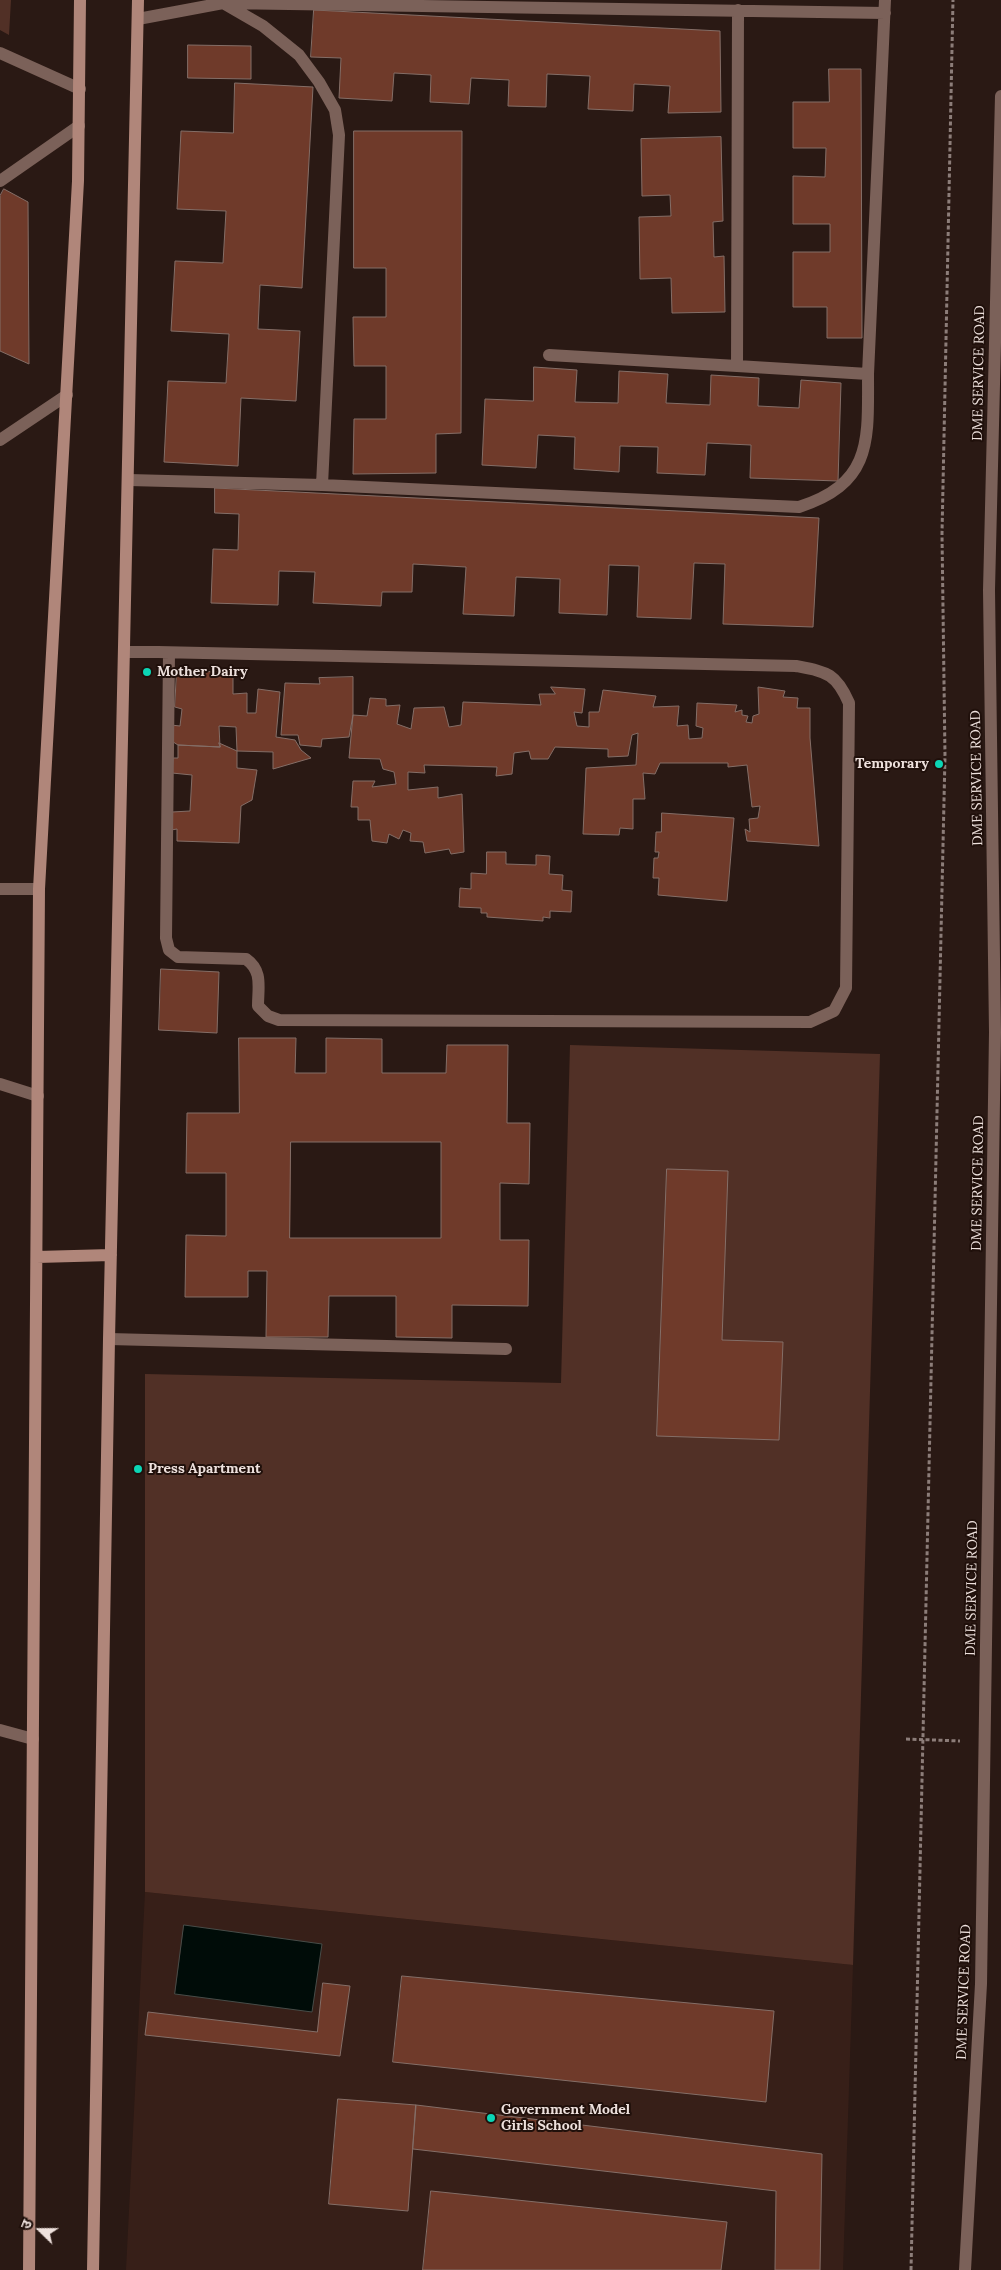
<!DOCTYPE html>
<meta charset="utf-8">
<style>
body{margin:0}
#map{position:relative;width:1001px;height:2270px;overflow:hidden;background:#2a1914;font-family:Lora,"Noto Sans Devanagari",serif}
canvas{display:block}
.north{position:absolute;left:15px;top:2205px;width:50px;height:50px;-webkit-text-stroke:4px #20100b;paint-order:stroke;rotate:292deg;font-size:14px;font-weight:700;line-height:20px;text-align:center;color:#eee1dd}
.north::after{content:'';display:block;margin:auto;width:18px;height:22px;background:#eee1dd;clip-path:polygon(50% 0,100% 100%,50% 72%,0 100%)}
</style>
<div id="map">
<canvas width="1001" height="2270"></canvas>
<div class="north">उ</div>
</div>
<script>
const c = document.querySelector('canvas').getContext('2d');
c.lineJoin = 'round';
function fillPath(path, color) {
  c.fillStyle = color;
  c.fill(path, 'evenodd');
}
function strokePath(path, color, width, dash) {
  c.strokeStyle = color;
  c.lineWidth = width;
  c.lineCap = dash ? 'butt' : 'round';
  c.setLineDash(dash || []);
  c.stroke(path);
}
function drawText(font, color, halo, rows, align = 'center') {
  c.font = font + ' Lora,serif';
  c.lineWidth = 4;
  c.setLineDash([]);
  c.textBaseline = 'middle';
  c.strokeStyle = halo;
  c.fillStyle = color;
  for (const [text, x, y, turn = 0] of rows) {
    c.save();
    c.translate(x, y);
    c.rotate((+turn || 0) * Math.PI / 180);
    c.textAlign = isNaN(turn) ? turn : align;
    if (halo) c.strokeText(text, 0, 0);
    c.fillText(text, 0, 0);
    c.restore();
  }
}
const built = new Path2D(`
 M145,1892L853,1965L843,2270H126Z`);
const green = new Path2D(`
 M0,0H11L9,35L0,30Z
 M570,1045L880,1054L853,1965L145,1892V1374L561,1383Z`);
const water = new Path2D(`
 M184,1925L322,1944L312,2012L175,1994Z`);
const building = new Path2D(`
 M314,10L720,31L721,112L668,113L670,86L634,84L633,111L588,109L590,76L547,74L546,107L508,106L509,80L471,78L469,104L430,102L431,75L394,73L392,101L339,98L341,58L311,57Z
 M188,45L251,46V79L188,78Z
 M829,69H861L862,338H827V307H793V252H830V224H793V176L825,177L826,148H793V102H829Z
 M235,83L313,87L302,288L260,285L258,329L300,331L296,401L241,398L238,466L164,462L168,381L226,383L229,334L171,331L175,261L223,263L226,211L177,209L181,131L233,133Z
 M354,131H462L461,433L436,434V473L353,474L354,419H386V366H354L353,317H386V268H354Z
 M721,137L723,221L713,222L714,257L724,256L725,312L672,313L671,278L640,279L639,217L671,216L670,195L642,196L641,139Z
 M4,189L28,202L29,364L0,351V196Z
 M534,367L577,370L575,402L618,403L619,371L668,374L666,403L710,405L711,375L759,378L758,406L799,408L801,380L841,383L838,481L750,478L751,445L707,443L705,475L657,473L658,447L620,446L619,472L574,469L575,437L538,435L536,468L482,465L485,399L533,401Z
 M215,488L819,518L813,627L723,624L725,564L694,563L691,619L637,617L639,566L609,565L607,615L559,613L560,579L516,577L514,616L463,614L466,567L413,564L412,592H382L381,606L313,603L315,572L279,571L278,605L211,603L213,549L238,550L239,514L215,513Z
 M177,671L233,672V694L247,693V713H256L258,689L280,692L276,737L295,740L301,750L311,758L273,769V752L237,751L236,727L219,726L220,747L178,745L170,740L171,725L180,726L182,709L175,707Z
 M353,677V715L349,737L322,739L321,747L300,745L298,735H281L285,683L320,684L319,678Z
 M551,687L585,689L582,713L574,712L577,726L589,727V712H599L603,690L656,696L653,707L679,706L677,726L688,725L689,739L702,738L703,728L696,726L697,703L737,705L735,712L742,710V715L748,716L746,722L752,723L753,716L759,714L758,687L785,691L783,697L798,698L797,708H810V738L819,846L747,841L745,829L750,832L749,819L758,818L760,806L752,807L747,765L728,767V763H660L655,774L643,773L645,799H633V829L620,828L619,835L583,834L586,768L636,765L638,733L632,735L628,756L608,757V749L555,747L548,759H531L529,751L514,753L512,774L496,776L497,767L424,765L425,773L408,772V790L438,787V798L462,794L464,852L451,854L449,849L425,853L423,842L410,841L411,833L403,830L399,839L389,834L387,843L372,841L370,820H358V807H351L353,781H375L372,787L396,784L394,772L383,769L380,759L349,758L353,715L367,716L370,698L386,699V706L400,705L397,724L411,729L414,708L444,707L449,727L461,725L463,702L541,705L539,694H555Z
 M219,743L237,751V768L257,770L252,800L241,806L239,843L177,841V829L171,830L172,812L190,811L192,775L172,773L173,758H178V745L220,747Z
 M662,813L734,818L727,901L658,895L659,878H653L654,858H658L659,852H655L656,832H661Z
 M487,852H506V864L536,865V855L550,856L549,874L563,875L562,890L572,891L571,912L550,911V918L543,917V921L487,917V913H481V908L459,907L460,888L471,889V873L486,874Z
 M161,969L219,972L217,1033L159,1030Z
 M239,1038H296L295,1073H326V1038L382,1039V1073H446L447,1045H508L507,1123H530L529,1184L500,1183V1240H529L528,1306L452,1305V1338L396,1337V1296H329L328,1337H266L267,1271H248V1297H185L186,1235L226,1236V1173H186L187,1113H239ZM291,1142H441V1238H290Z
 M667,1169L728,1171L722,1340L783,1342L779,1440L657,1436Z
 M402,1976L774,2011L766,2102L393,2062Z
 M323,1983L350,1986L340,2056L145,2035L148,2012L317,2032Z
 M338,2099L416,2105L408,2211L329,2204Z
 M416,2105L822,2154L820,2270H775L776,2191L413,2149Z
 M431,2191L727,2222L721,2270H423Z`);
const path = new Path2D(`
 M906,1739L960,1741
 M911,2270L945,756L942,534L953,0`);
const minor = new Path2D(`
 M225,4L263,26L299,55L319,82L335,110L339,135L322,485
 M738,10L737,366L868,374
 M138,19L223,3L885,13
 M0,53L80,89
 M0,181L79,126
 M549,355L737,366
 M0,440L67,395
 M129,480L322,485L799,507C873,483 868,440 868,374L885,0
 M124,652H158L796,666C827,672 836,673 849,703L846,988L834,1011L810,1022L279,1020L268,1016L258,1006C258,987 263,971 246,959L178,957L169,950L166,938L169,653
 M0,889H39
 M0,1084L38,1096
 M109,1339L506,1349
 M0,1730L33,1739`);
const tertiary = new Path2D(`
 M965,2270L981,1984L995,1032L989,590L1001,96`);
const secondary = new Path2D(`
 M37,1257L111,1255
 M29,2270L39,889L78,181L80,0
 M93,2270L109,1339L138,0`);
const markers = [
 [147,672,5,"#0bd5b5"],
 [939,764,5,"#0bd5b5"],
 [138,1469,5,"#0bd5b5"],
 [491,2118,5,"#0bd5b5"]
];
const streetNames = [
 ["DME SERVICE ROAD",979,373,-89],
 ["DME SERVICE ROAD",977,778,-91],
 ["DME SERVICE ROAD",978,1183,-89],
 ["DME SERVICE ROAD",972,1588,-89],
 ["DME SERVICE ROAD",964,1992,-88]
];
const poiNames = [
 ["Mother Dairy",157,672],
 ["Temporary",929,764,"right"],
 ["Press Apartment",148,1469],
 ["Government Model",501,2110],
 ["Girls School",501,2126]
];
fillPath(built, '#371f18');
fillPath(green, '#513026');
fillPath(water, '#000c08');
strokePath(water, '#474c48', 1);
fillPath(building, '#6f3a2a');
strokePath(building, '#846e67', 1);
strokePath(path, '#8c7d79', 3, [4, 2.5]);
strokePath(minor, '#7b6159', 12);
strokePath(tertiary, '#7b6159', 12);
strokePath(secondary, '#b0867a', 12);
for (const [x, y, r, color] of markers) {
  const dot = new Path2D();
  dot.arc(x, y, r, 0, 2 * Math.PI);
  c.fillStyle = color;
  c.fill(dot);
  strokePath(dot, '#20100b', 2);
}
drawText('14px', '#eee1dd', '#20100b', streetNames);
drawText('bold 14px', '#eee1dd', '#20100b', poiNames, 'left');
</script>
